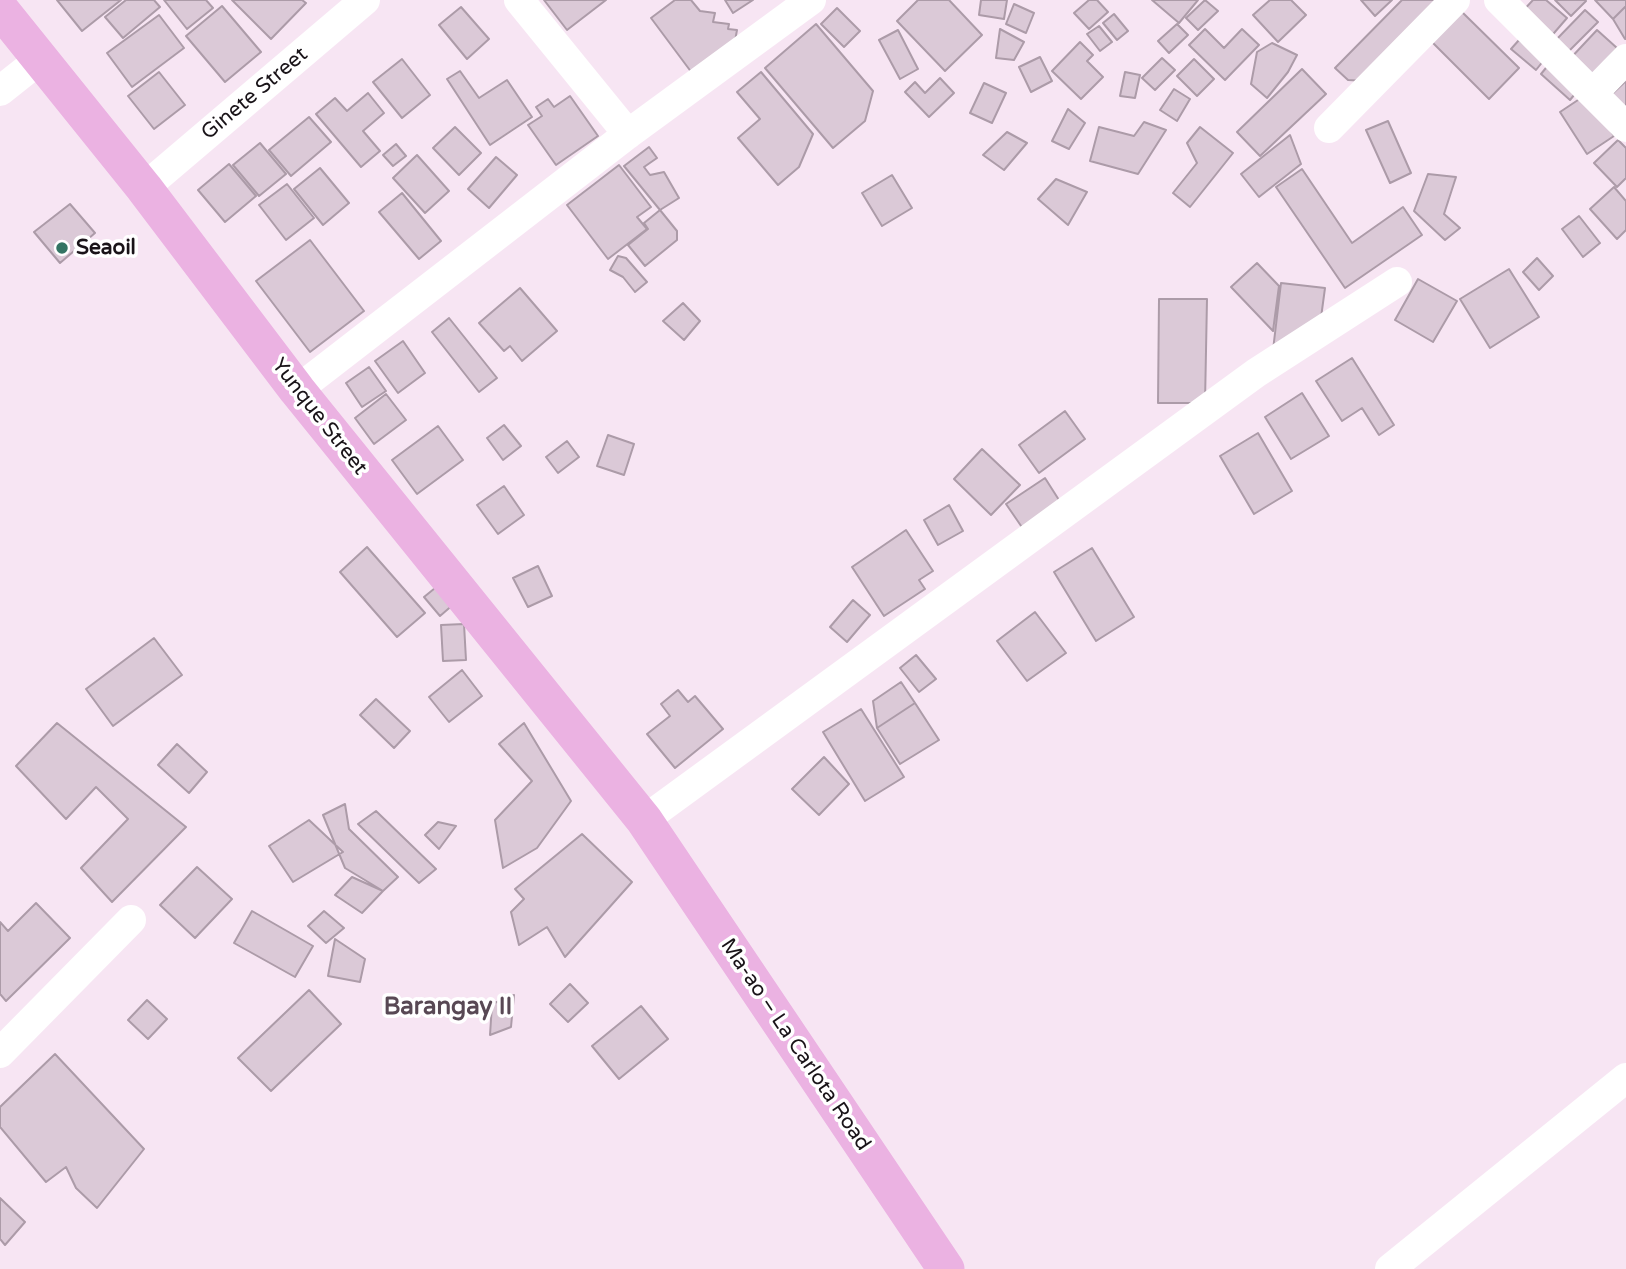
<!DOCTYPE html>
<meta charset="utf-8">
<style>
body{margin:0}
canvas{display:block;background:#f7e5f3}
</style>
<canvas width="1626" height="1269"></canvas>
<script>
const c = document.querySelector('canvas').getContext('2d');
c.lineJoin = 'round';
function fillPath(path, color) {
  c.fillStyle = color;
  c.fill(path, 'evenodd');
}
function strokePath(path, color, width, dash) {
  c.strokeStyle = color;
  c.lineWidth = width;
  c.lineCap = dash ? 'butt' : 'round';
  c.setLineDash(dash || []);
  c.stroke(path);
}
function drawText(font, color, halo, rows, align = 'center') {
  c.font = font + ' "Varela Round",sans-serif';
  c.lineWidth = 7;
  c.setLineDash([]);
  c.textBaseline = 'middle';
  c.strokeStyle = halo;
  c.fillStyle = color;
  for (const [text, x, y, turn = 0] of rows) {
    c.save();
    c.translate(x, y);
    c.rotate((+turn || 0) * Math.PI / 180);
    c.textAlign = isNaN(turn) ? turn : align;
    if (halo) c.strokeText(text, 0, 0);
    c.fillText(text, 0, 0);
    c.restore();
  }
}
const building = new Path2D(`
 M57,0H121L82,31Z
 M126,0H154L160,7L123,38L105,17Z
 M164,0H206L213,8L187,29Z
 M232,0H302L306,3L271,39Z
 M544,0H606L567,30Z
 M675,0H691L700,11L715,13L713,22L729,24L728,29L737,30L735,41L692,73L651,18Z
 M725,0H753L733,13Z
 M918,0H949L982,35L945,71L897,21Z
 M981,0H1007L1004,19L979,15Z
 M1089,0H1097L1108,12L1089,29L1074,13Z
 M1152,0H1198L1179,23Z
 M1205,0L1218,11L1198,30L1186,18Z
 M1270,0H1291L1306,15L1278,42L1253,15Z
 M1361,0H1392L1375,16Z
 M1402,0H1445L1365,81L1348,80L1335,68Z
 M1533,0H1546L1567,18L1548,40L1520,14Z
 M1555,0H1585L1586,1L1571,16Z
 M1595,0H1626V6L1613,19Z
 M1014,4L1034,13L1026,33L1006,24Z
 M222,6L261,52L225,82L186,36Z
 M1626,6V39H1625L1613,19Z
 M461,7L489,39L467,59L439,25Z
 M837,8L860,31L844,47L821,24Z
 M1585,10L1598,22L1566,54L1554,42Z
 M1462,12L1519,68L1489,99L1432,42Z
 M1114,14L1128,31L1117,40L1103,23Z
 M159,15L184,48L132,87L107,53Z
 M816,24L873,91L865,121L833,148L765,68Z
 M1177,24L1188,35L1169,53L1158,41Z
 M1099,26L1112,42L1100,51L1087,34Z
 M1000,29L1024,42L1014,60L996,58Z
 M1205,29L1224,48L1242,29L1259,45L1225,80L1189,45Z
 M898,30L918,69L900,79L879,40Z
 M1597,30L1617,48L1588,80L1567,62Z
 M1519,40L1544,60L1536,70L1511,49Z
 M1080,42L1093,55L1087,61L1103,77L1081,99L1052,71Z
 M1272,43L1297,55L1288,72L1267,98L1251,84L1257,52Z
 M1040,57L1052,81L1031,92L1019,67Z
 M1162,58L1175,70L1155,90L1142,78Z
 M402,59L430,95L402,118L373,82Z
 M1194,59L1214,79L1197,96L1177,76Z
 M1550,63L1579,89L1570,100L1541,74Z
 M1302,69L1326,94L1260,156L1237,132Z
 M460,71L479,98L507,80L532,117L490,145L447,79Z
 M159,72L185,105L154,129L128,96Z
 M761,72L813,134L799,167L778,185L738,138L760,119L737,92Z
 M1125,72L1140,75L1135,98L1120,96Z
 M940,78L954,93L929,117L905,92L915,82L925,93Z
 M1626,81V111L1611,95Z
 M984,83L1006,93L992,123L970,113Z
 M1174,89L1190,99L1177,121L1160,110Z
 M368,93L384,113L363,131L380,151L361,167L316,114L335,98L347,111Z
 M1587,94L1614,136L1587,154L1560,112Z
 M570,96L598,136L556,165L528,125L542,116L536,107L548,99L554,107Z
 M1068,109L1085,123L1069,149L1052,141Z
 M309,117L331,142L291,176L269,150Z
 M1388,121L1411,173L1390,183L1366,130Z
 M1144,122L1166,130L1138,174L1090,161L1099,127L1134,136Z
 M455,127L481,153L459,175L433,148Z
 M1200,127L1233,153L1190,207L1173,193L1197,163L1187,143Z
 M1007,132L1027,143L1004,170L983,155Z
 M1290,135L1301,164L1259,197L1241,174Z
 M1618,140L1626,148V178L1617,187L1594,163Z
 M260,143L286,174L259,196L233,165Z
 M396,144L406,156L393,166L383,155Z
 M649,147L657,158L644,167L650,175L664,172L679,198L660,210L624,166Z
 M417,155L449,191L425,213L393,178Z
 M496,157L517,175L489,208L468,189Z
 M229,164L256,196L225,222L198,190Z
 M619,165L651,207L637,217L647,229L608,259L567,205Z
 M320,168L349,203L323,225L294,189Z
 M1302,169L1352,243L1403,207L1422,235L1345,288L1276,187Z
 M1428,174L1456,177L1444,214L1460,228L1445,240L1414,211Z
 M892,175L912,208L882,226L862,193Z
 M1056,179L1087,192L1068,225L1038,199Z
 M287,184L314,218L286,240L259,205Z
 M1614,187L1626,201V230L1617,239L1590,209Z
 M402,193L441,241L419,259L379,212Z
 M70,204L95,233L60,263L34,232Z
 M660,210L677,231V240L645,266L628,245L648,229L644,223Z
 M1579,216L1600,243L1583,257L1562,229Z
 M310,240L364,311L310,352L256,281Z
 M618,256L626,258L647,282L635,292L623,277L610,270Z
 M1537,258L1553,276L1539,290L1523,272Z
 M1257,263L1279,286L1273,331L1231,287Z
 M1509,269L1539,317L1490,348L1460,299Z
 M1418,279L1457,301L1433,342L1395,320Z
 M1281,283L1325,288L1320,325L1273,350Z
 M520,288L557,331L522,361L510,346L504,351L479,323Z
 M1159,299H1207L1205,403H1158Z
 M683,303L700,321L684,340L663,321Z
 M449,318L497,378L479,392L432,332Z
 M403,341L425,373L398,393L375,361Z
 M1352,358L1394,425L1379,435L1362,408L1342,421L1316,381Z
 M369,367L386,391L362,407L346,383Z
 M1302,393L1329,436L1291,459L1265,417Z
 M386,394L406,420L374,444L355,418Z
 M1065,411L1085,439L1039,473L1019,445Z
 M504,425L521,446L503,460L487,438Z
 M438,426L463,460L417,494L392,460Z
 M1258,433L1292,491L1254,514L1220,456Z
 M608,435L634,444L624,475L597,466Z
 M567,441L579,457L558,473L546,457Z
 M982,449L1020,485L991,515L954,479Z
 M1045,478L1066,511L1028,536L1006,504Z
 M504,486L524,515L498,534L477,505Z
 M949,505L963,531L938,545L924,520Z
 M906,530L933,571L919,580L925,589L884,616L852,567Z
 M367,547L425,613L397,637L340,572Z
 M1092,548L1134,617L1096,641L1054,572Z
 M538,566L552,596L528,607L513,578Z
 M440,584L455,603L440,616L424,597Z
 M853,600L870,615L847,642L830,627Z
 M1035,612L1066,653L1027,681L997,641Z
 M464,624L466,660L443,661L441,625Z
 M154,638L182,675L113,726L86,689Z
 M916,655L936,679L919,692L900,668Z
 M462,670L482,696L449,722L429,697Z
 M901,682L915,703L877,728L873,701Z
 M678,690L688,702L695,696L723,729L675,768L647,734L670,716L661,704Z
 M376,699L410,731L394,748L360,715Z
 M915,703L939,740L900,764L877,728Z
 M861,709L904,777L865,801L823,732Z
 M57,723L186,827L112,902L81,868L128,819L96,787L66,819L16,766Z
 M524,723L571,801L537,848L503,868L495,820L532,781L499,744Z
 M177,744L207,772L189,793L158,765Z
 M824,757L849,784L819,815L792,789Z
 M345,804L349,829L398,877L383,891L345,868L323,815Z
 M376,811L436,869L419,883L358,824Z
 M309,820L343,852L293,882L269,846Z
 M438,822L456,826L439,849L425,835Z
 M582,834L632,882L565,957L547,927L519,945L511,912L524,899L515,889Z
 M197,867L232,899L195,938L160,905Z
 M352,877L383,891L362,913L335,895Z
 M36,903L70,938L6,1001L0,994V922L8,931Z
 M252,911L313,946L295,977L234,943Z
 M324,911L344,928L326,943L308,926Z
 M335,939L365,959L360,982L328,976Z
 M570,984L588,1003L568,1022L550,1004Z
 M309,990L341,1024L271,1091L238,1058Z
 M514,995L511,1027L490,1035L492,1004Z
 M147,1000L167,1019L148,1039L128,1020Z
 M641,1006L668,1039L619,1079L592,1046Z
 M55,1054L144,1149L97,1208L76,1188L66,1167L46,1182L0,1127V1107Z
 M0,1198L25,1222L5,1245L0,1239Z`);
const minor = new Path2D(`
 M519,0L628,134
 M1499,0L1626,127
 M0,91L39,60
 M1594,92L1626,59
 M1329,128L1455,0
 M144,188L365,0
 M297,390L628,134L811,0
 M644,820L1256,373L1397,282
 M0,1053L131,920
 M1390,1269L1626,1078`);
const major = new Path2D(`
 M0,9L144,188L297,390L644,820L946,1269`);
const markers = [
 [62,248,7,"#337463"]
];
const streetNames = [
 ["Ginete Street",255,94,-40],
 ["Yunque Street",319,417,52],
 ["Ma-ao – La Carlota Road",795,1045,56]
];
const poiNames = [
 ["Seaoil",76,248]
];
const quarterNames = [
 ["Barangay II",448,1008]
];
fillPath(building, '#dbc9d7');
strokePath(building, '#ac9ba8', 2);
strokePath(minor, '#fff', 30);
strokePath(major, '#ebb2e2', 37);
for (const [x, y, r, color] of markers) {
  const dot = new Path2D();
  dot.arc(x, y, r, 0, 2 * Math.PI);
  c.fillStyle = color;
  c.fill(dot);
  strokePath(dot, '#fff', 2.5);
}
drawText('21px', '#191318', '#fff', streetNames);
drawText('bold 21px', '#191318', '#fff', poiNames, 'left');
drawText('bold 24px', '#584854', '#fff', quarterNames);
</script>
